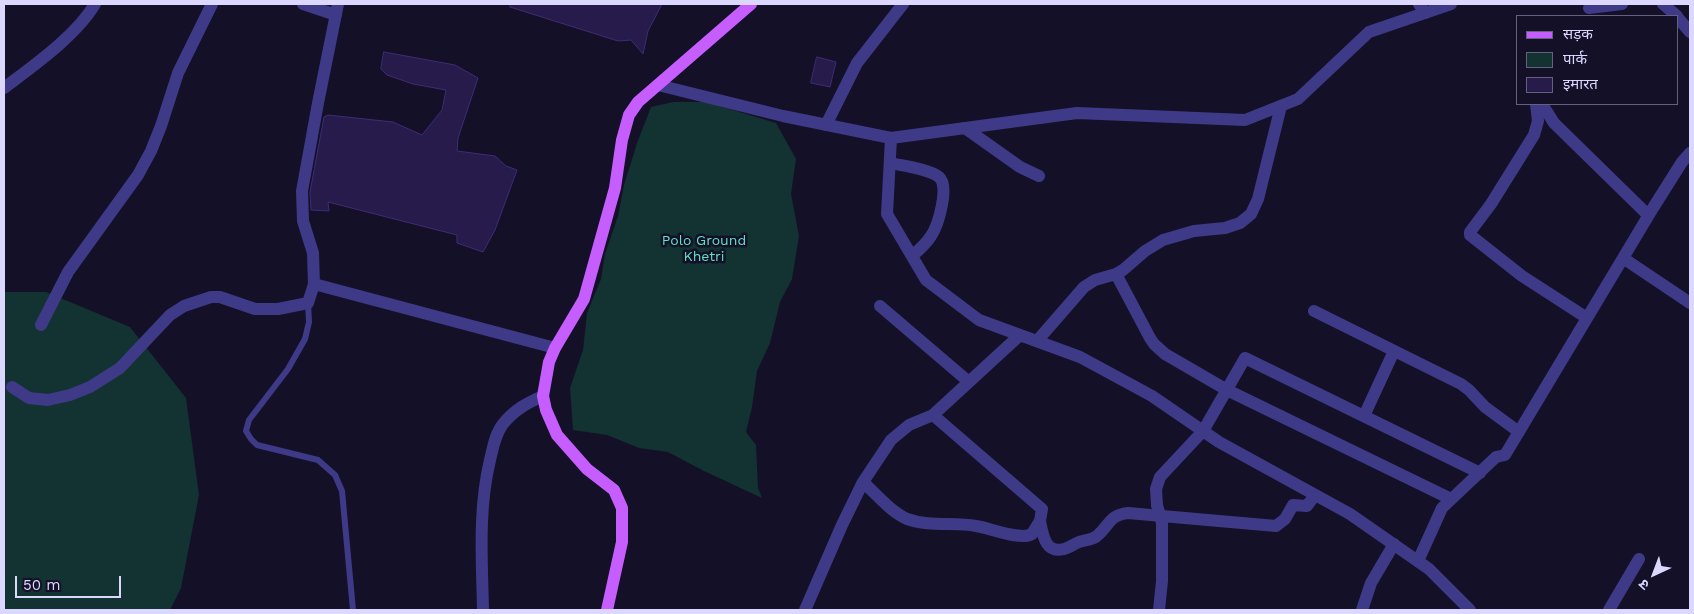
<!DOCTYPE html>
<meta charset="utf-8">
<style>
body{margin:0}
#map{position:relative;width:1694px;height:614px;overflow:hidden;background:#141028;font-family:"Work Sans","Noto Sans Devanagari",sans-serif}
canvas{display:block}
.frame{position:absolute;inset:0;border:5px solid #dcd7ff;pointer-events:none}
.legend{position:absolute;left:1516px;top:15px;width:162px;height:90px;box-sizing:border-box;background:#141028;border:1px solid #64607e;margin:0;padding:6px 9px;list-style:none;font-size:15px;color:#dcd7ff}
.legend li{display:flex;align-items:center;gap:10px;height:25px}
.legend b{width:25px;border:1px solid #64607e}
.north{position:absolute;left:1629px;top:549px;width:50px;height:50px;-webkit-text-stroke:4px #141028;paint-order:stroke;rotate:223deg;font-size:14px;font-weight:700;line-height:20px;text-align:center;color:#dcd7ff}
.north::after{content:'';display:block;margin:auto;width:18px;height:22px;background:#dcd7ff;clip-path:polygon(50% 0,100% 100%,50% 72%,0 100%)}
.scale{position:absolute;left:15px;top:576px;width:106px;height:22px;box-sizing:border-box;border:2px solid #dcd7ff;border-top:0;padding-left:6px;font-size:15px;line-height:18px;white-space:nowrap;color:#dcd7ff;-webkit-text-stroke:4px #141028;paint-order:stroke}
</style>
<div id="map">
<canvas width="1694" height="614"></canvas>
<div class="frame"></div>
<ul class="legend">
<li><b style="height:6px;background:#c65eff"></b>सड़क</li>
<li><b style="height:14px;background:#133232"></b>पार्क</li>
<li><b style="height:14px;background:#261b4a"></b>इमारत</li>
</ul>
<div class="north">उ</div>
<div class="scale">50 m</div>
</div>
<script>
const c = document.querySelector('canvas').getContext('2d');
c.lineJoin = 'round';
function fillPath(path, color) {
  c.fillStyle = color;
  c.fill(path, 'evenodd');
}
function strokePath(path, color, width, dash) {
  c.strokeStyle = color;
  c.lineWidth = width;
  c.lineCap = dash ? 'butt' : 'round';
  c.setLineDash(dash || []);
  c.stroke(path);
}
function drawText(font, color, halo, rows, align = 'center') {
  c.font = font + ' "Work Sans",sans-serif';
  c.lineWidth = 5;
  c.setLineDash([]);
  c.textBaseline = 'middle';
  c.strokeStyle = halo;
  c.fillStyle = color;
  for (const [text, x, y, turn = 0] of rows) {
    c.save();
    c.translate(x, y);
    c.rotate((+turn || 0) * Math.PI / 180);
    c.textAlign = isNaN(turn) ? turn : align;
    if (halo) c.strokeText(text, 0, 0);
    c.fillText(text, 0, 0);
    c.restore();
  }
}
const green = new Path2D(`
 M673,102H706L776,123L796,159L791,194L799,236L792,279L780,302L770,343L757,371L752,407L746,432L756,445L758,488L762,498L704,471L668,452L639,448L607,435L573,430L570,388L583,350L587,313L601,279L605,254L618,216L624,185L637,143L651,107Z
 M4,292H46L130,327L186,398L199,495L181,588L170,610H4Z`);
const building = new Path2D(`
 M511,4H662L648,31L643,54L631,40L618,41L510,7Z
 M384,52L455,65L478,78L458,138L457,151L495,156L506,166L517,170L495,230L483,252L457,243V235L328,202L329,211L311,210L310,192L324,117L328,115L393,122L422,135L442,110L446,90L413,84L387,75L381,69Z
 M817,57L836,62L830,87L811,83Z`);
const service = new Path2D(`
 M308,303L309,322L305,339L288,369L249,420L246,431L251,439L257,445L318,460L335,475L342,491L353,610`);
const minor = new Path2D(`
 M303,4L336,15
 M1419,4L1425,13
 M1663,4L1677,16
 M1589,8L1622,4
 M1678,18L1690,32
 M658,85L783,116L891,138L887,214L926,280L979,320L1080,357L1152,396L1219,442L1350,514L1429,569L1470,610
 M4,88C33,66 76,36 95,4
 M1536,104L1538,121L1534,135L1491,204L1470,232V235L1522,276L1587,318
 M1542,104L1554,123L1648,215
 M965,128L1020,167L1039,176
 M890,163C904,166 929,169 939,177C950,186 938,226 931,236C926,244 919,250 912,256
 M1623,258L1690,303
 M1116,274L1150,338L1154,344L1165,354L1227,390L1451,499
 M314,284L555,348
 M880,306L969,382
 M1314,311L1461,384L1469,390L1485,407L1519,432
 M41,325L68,272L138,175L151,151L161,126L178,73L212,4
 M1037,341L1084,287L1095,280L1116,274L1123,270L1145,251L1163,240L1194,231L1225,228L1240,223L1251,214L1258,199L1281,106
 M12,387L29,398L48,400L70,395L90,387L120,368L170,315L184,306L211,297H220L255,309H278L308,303L314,284L313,253L303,221L302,191L318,103L338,4
 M1364,416L1394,351
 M863,482C876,494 891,512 907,519C929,527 954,522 976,526C990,528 1020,541 1032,534L1040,521L1042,509L933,415
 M1157,505L1156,489L1160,477L1203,431L1245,358L1480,473
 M1040,521C1043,535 1045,554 1064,549C1069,548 1074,544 1079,542C1085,540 1092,540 1097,536C1110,525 1109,515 1128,513L1276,526L1285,519L1293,505L1307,506L1315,495
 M1418,561L1442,508L1496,457L1505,455L1653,208L1682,162L1690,153
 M483,610C482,560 478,510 490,460C493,448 495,434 503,424C514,410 527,403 543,396
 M805,610L842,525L863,482L891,440L909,425L933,415L1020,335
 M1159,610L1162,581V523
 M1362,610L1371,583L1394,544
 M1609,610L1639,559`);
const tertiary = new Path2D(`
 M826,125L857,63L903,4
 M891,138L1077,113L1245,120L1298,99L1369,32L1451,4`);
const primary = new Path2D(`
 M607,610L622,542V508L614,490L587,469L557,435L546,410L543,396L549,362L555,348L584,299L615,188L622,140L629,115L638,102L751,4`);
const minorBridge = new Path2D(`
 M1157,505L1162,523`);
const parkNames = [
 ["Polo Ground",704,241],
 ["Khetri",704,257]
];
fillPath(green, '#133232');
fillPath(building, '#261b4a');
strokePath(building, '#3d2d76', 1);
strokePath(service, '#3f3a88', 6);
strokePath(minor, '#3f3a88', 12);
strokePath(tertiary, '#3f3a88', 12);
strokePath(primary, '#c65eff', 12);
strokePath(minorBridge, '#3f3a88', 12);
drawText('14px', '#60e2c4', '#141028', parkNames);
</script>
